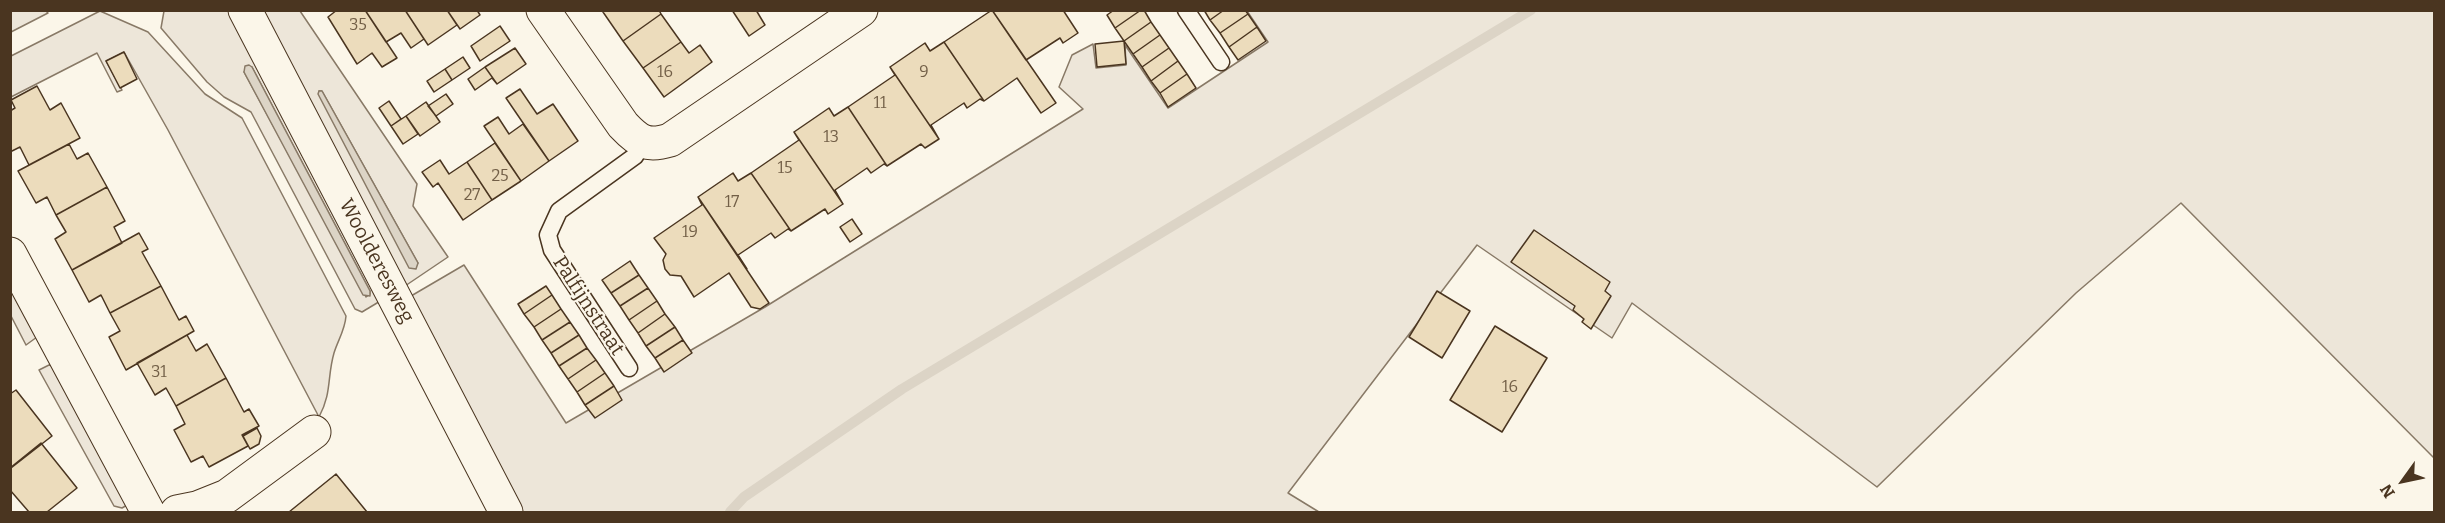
<!DOCTYPE html>
<style>
body{margin:0}
#map{position:relative;width:2445px;height:523px;overflow:hidden;background:#fbf6e9;font-family:Bitter,serif}
canvas{display:block}
.frame{position:absolute;inset:0;border:12px solid #4a3520;pointer-events:none}
.north{position:absolute;left:2373px;top:451px;width:60px;height:60px;-webkit-text-stroke:4px #fbf6e9;paint-order:stroke;rotate:237deg;font-size:16px;font-weight:700;line-height:24px;text-align:center;color:#4a3520}
.north::after{content:'';display:block;margin:auto;width:21px;height:27px;background:#4a3520;clip-path:polygon(50% 0,100% 100%,50% 72%,0 100%)}
</style>
<div id="map">
<canvas width="2445" height="523"></canvas>
<div class="frame"></div>
<div class="north">N</div>
</div>
<script>
const c = document.querySelector('canvas').getContext('2d');
c.lineJoin = 'round';
function fillPath(path, color) {
  c.fillStyle = color;
  c.fill(path, 'evenodd');
}
function strokePath(path, color, width, dash) {
  c.strokeStyle = color;
  c.lineWidth = width;
  c.lineCap = dash ? 'butt' : 'round';
  c.setLineDash(dash || []);
  c.stroke(path);
}
function drawText(font, color, halo, rows, align = 'center') {
  c.font = font + ' Bitter,serif';
  c.lineWidth = 4.5;
  c.setLineDash([]);
  c.textBaseline = 'middle';
  c.strokeStyle = halo;
  c.fillStyle = color;
  for (const [text, x, y, turn = 0] of rows) {
    c.save();
    c.translate(x, y);
    c.rotate((+turn || 0) * Math.PI / 180);
    c.textAlign = isNaN(turn) ? turn : align;
    if (halo) c.strokeText(text, 0, 0);
    c.fillText(text, 0, 0);
    c.restore();
  }
}
const green = new Path2D(`
 M11,10L46,11L48,13L11,32Z
 M100,11L148,32L205,94L242,118L346,316C345,330 338,340 334,353C327,377 332,393 319,417L168,130L124,52L106,61L122,90L117,92L97,53L11,97V56Z
 M164,11H234L382,300L362,312L355,309L251,112L224,97L207,82L161,28ZM252,67L370,291V294L366,297L244,72Z
 M260,11H300L417,184L413,206L448,257L405,286ZM319,91H322L418,263Z
 M1247,11H2434V458L2181,203L2076,293L1877,487L1632,303L1612,338L1477,245L1288,493L1319,512H520L411,296L464,265L566,423L765,307L1083,109L1059,87L1072,55L1093,44L1096,68L1126,65L1125,45L1168,108L1268,42Z
 M10,286L37,337L26,345L11,316Z
 M49,365L53,366L129,504L122,508L114,506L39,370Z`);
const water = new Path2D(`
 M249,65L252,67L370,291V296L363,295L244,72L245,66Z
 M319,91H322L418,263L416,269L409,268L318,94Z`);
const stream = new Path2D(`
 M730,512L744,497L902,389L1531,10`);
const building = new Path2D(`
 M337,10H365L397,58L382,67L372,53L357,64L328,17Z
 M365,10H405L424,39L411,48L401,33L386,42Z
 M405,10H447L457,25L428,45Z
 M447,10H477L480,15L460,29Z
 M605,10H659L661,14L623,41L603,12Z
 M732,10H756L765,25L749,36Z
 M992,10L1056,103L1041,113L1017,78L984,101L944,42Z
 M992,10H1063L1078,33L1063,43L1060,38L1026,60Z
 M1114,10H1141L1115,28L1107,15Z
 M1141,10H1144L1151,22L1124,41L1115,28Z
 M1204,10H1224L1210,20Z
 M1224,10H1245L1248,14L1220,33L1210,20Z
 M661,14L681,42L643,68L623,41Z
 M1248,14L1257,27L1229,47L1220,33Z
 M1151,22L1160,35L1133,54L1124,41Z
 M500,26L510,41L480,61L471,46Z
 M1257,27L1266,41L1238,60L1229,47Z
 M1160,35L1169,48L1142,67L1133,54Z
 M1124,41L1126,64L1097,67L1095,44Z
 M681,42L689,53L700,45L712,62L664,97L643,68Z
 M944,42L984,101L980,99L967,108L964,103L931,125L939,139L890,67L925,43L930,51Z
 M515,48L526,64L497,84L485,67Z
 M1169,48L1178,61L1151,81L1142,67Z
 M124,52L137,79L120,88L106,61Z
 M463,57L470,68L452,80L445,69Z
 M1178,61L1187,74L1160,93L1151,81Z
 M485,67L497,84L492,78L475,90L468,79Z
 M890,67L939,139L925,148L921,144L887,166L848,107L895,75Z
 M445,69L452,80L434,92L427,81Z
 M1187,74L1196,88L1168,107L1160,93Z
 M37,86L50,110L61,103L80,138L29,165L20,147L10,152V111L15,108L11,100Z
 M520,89L537,114L553,104L578,141L549,161L506,98Z
 M446,94L453,104L436,116L428,106Z
 M389,101L401,119L391,126L379,108Z
 M426,102L440,122L420,136L406,116Z
 M848,107L887,166L884,164L871,173L867,168L835,190L843,204L794,132L829,108L834,116Z
 M406,116L418,134L403,144L391,126Z
 M498,117L509,134L523,124L549,161L521,181L484,126Z
 M794,132L843,204L828,214L825,209L791,231L751,173L799,140Z
 M495,143L521,181L492,200L467,162Z
 M69,144L77,159L88,153L107,187L56,215L47,197L36,203L18,171Z
 M440,160L449,174L467,162L492,200L463,220L438,183L433,187L422,172Z
 M733,173L738,181L751,173L791,231L788,229L775,238L771,233L738,255L747,269L698,197Z
 M107,187L125,221L114,227L122,243L72,270L55,239L66,232L56,215Z
 M698,197L769,303L760,309L751,307L729,273L694,297L681,276L670,275L665,269L663,260L666,254L654,238L702,205Z
 M852,219L862,234L850,242L840,227Z
 M1534,230L1610,282L1605,291L1611,296L1591,329L1582,322L1584,319L1573,310L1575,306L1511,262Z
 M139,233L148,249L142,252L161,286L110,313L101,295L89,302L72,270Z
 M630,261L639,275L611,293L602,280Z
 M639,275L648,288L620,306L611,293Z
 M161,286L179,320L186,316L194,331L126,370L109,337L120,331L110,313Z
 M546,286L552,295L524,314L518,304Z
 M648,288L657,301L629,320L620,306Z
 M1437,291L1470,311L1442,358L1409,337Z
 M552,295L561,309L534,327L524,314Z
 M657,301L665,314L638,333L629,320Z
 M561,309L570,322L542,340L534,327Z
 M665,314L675,327L646,346L638,333Z
 M570,322L579,335L551,353L542,340Z
 M1495,326L1547,358L1502,432L1450,400Z
 M675,327L683,340L655,358L646,346Z
 M187,335L196,351L207,344L226,378L176,406L166,388L155,395L137,363Z
 M579,335L587,348L559,366L551,353Z
 M683,340L692,353L664,372L655,358Z
 M587,348L596,360L568,379L559,366Z
 M596,360L605,373L577,392L568,379Z
 M605,373L614,386L585,405L577,392Z
 M226,378L244,412L249,409L259,426L242,435L248,446L209,467L203,456L191,462L174,430L185,424L176,406Z
 M614,386L622,400L595,418L585,405Z
 M16,390L52,436L11,468L10,394Z
 M257,428L261,436L259,444L250,449L243,436Z
 M41,443L77,488L47,512H29L10,490V468Z
 M336,474L367,512H289Z`);
const lane = new Path2D(`
 M1186,10L1221,62
 M629,368L552,250L548,235L559,211L635,156L644,142`);
const street = new Path2D(`
 M245,10L506,512
 M543,10L623,125C639,142 647,147 670,140L861,10
 M10,254L148,512
 M177,512L197,508L227,496L314,432`);
const numberNames = [
 ["35",358,26],
 ["16",665,73],
 ["9",924,73],
 ["11",880,104],
 ["13",831,138],
 ["15",785,169],
 ["25",500,177],
 ["27",472,196],
 ["17",732,203],
 ["19",690,233],
 ["31",159,373],
 ["16",1510,388]
];
const streetNames = [
 ["Woolderesweg",376,261,62],
 ["Palfijnstraat",588,306,57]
];
fillPath(green, '#ede6d9');
strokePath(green, '#887966', 1.5);
fillPath(water, '#dcd4c6');
strokePath(water, '#887966', 1.5);
strokePath(stream, '#dcd4c6', 10);
fillPath(building, '#ecdcbc');
strokePath(building, '#4a3520', 1.5);
strokePath(lane, '#4a3520', 19);
strokePath(street, '#4a3520', 35);
strokePath(lane, '#fbf6e9', 16);
strokePath(street, '#fbf6e9', 33);
drawText('16px', '#725f47', null, numberNames);
drawText('20px', '#4a3520', '#fbf6e9', streetNames);
</script>
